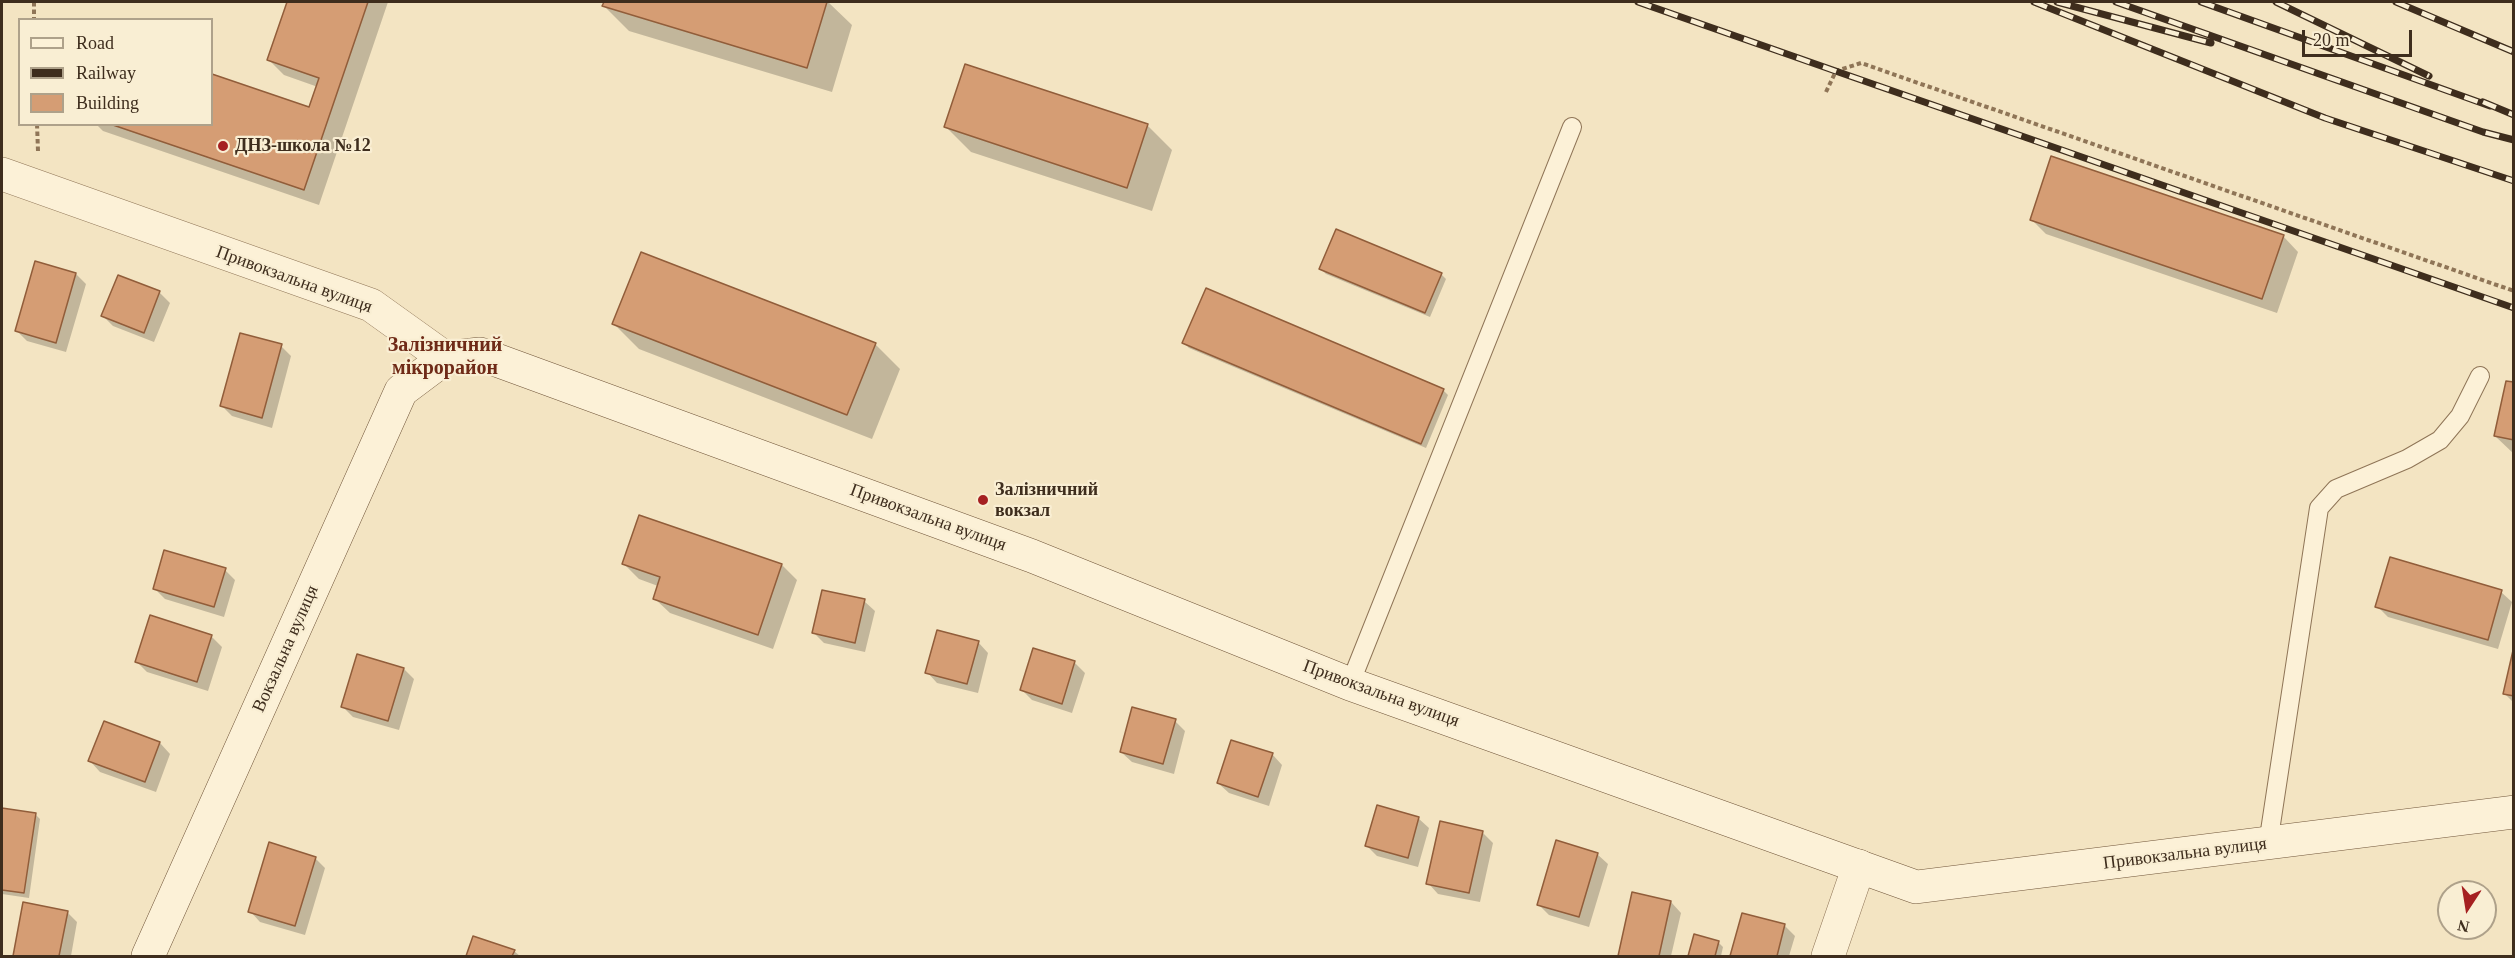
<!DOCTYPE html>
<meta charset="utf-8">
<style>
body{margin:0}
#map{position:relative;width:2515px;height:958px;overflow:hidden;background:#f3e4c2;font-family:Georgia,serif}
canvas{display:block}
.frame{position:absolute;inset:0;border:3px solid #3e2d1d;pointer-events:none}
.legend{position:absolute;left:18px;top:18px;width:195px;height:108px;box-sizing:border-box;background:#f9eed3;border:2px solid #aea18a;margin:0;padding:8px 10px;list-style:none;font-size:18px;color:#3e2d1d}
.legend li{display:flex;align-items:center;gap:12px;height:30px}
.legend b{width:30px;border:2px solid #aea18a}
.north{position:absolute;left:2437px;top:880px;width:60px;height:60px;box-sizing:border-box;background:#f9eed3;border:2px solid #aea18a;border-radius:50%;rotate:192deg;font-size:16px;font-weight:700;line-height:24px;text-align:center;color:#3e2d1d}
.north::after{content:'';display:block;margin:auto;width:21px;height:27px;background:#a52021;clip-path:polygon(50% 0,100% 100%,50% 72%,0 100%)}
.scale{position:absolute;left:2302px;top:30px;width:110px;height:27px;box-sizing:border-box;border:3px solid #3e2d1d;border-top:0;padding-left:8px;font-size:18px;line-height:21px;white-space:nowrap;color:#3e2d1d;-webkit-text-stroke:4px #f9eed3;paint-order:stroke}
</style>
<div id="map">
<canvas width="2515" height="958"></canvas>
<div class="frame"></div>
<ul class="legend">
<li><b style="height:8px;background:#fcf1d7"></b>Road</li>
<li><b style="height:8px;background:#3e2d1d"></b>Railway</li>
<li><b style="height:16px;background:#d59d74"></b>Building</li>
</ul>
<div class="north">N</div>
<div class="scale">20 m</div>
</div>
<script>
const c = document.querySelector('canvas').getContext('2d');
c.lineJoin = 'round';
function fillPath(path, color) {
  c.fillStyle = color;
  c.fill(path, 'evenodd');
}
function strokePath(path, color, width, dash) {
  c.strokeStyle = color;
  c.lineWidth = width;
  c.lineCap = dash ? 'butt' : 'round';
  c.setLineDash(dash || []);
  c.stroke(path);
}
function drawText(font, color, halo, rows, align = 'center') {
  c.font = font + ' Georgia,serif';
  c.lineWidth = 4.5;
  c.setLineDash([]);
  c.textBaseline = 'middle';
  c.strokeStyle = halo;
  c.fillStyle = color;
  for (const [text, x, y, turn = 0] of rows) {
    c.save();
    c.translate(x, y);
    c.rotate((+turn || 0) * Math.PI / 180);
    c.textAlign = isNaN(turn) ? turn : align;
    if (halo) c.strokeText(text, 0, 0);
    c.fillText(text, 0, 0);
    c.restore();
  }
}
const shadow = new Path2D(`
 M289,2H388L319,205L103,131L96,124H212V75L310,109L318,87L284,75L269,60Z
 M605,2H828L852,25L832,92L629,31L604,6Z
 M1147,125L1172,150L1152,211L971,152L946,127Z
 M2031,219L2283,236L2298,252L2277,313L2046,234Z
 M1321,269L1441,274L1446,279L1430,317L1326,274Z
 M76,274L86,284L66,352L27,341L16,330Z
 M159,292L170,303L154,342L113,326L103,316Z
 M614,324L875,344L900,369L872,439L639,349Z
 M1184,343L1443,390L1448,395L1426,448L1189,348Z
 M281,346L291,356L272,428L232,416L222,406Z
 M2514,384V454L2495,436Z
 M640,517L782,565L797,580L773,649L670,613L654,598L658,586L639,579L624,564Z
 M225,570L235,580L224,617L165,599L155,589Z
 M2501,592L2512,602L2498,649L2388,617L2377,606Z
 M864,601L875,611L865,652L824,643L814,633Z
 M211,636L222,647L208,691L147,672L137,662Z
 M978,642L988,653L978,693L937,683L927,672Z
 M2514,653V703L2505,694Z
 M1074,662L1085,673L1072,713L1032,700L1022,690Z
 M404,669L414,679L399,730L353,717L343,707Z
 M1175,721L1185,731L1174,774L1132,762L1121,752Z
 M160,743L170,754L156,792L100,772L90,761Z
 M1272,754L1282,765L1269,806L1229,793L1218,783Z
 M2,809L35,814L40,819L29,898L2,894Z
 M1418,818L1429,828L1418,867L1377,856L1367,846Z
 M1482,832L1493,843L1480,902L1438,894L1428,883Z
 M1597,854L1608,864L1589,927L1549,915L1538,904Z
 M315,858L325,868L305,935L260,922L250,911Z
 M1634,894L1671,902L1681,913L1671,956H1620Z
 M25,904L67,912L77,922L71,956H15Z
 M1743,914L1785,926L1795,936L1789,956H1732Z
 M1695,936L1718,942L1723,947L1721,956H1690Z
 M474,938L514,951L520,956H467Z`);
const building = new Path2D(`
 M287,2H368L304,190L110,124H212V74L309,107L319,78L267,60Z
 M604,2H827L807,68L602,6Z
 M965,64L1148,124L1127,188L944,127Z
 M2051,156L2284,235L2262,299L2030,220Z
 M1336,229L1442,273L1425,313L1319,269Z
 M641,252L876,343L847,415L612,324Z
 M35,261L76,273L56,343L15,331Z
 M118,275L160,291L144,333L101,316Z
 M1206,288L1444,389L1421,444L1182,343Z
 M240,333L282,344L262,418L220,406Z
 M2506,381L2514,382V440L2494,436Z
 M639,515L782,564L758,635L653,599L660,577L622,564Z
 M164,550L226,568L214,607L153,589Z
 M2390,557L2502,590L2488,640L2375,607Z
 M822,590L865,599L855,643L812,633Z
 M150,615L212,635L197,682L135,662Z
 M937,630L979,641L967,684L925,673Z
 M2514,646V696L2503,694Z
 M1033,648L1075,661L1062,704L1020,690Z
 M357,654L404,668L388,721L341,707Z
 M1132,707L1176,719L1163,764L1120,752Z
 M104,721L160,742L145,782L88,761Z
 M1231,740L1273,753L1258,797L1217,783Z
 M1377,805L1419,817L1408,858L1365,846Z
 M2,808L36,813L24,893L2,890Z
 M1440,821L1483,831L1469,893L1426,884Z
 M1556,840L1598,853L1579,917L1537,905Z
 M269,842L316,857L295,926L248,912Z
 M1632,892L1671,901L1659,956H1618Z
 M23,902L68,911L59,956H13Z
 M1742,913L1785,924L1777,956H1730Z
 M1694,934L1719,941L1715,956H1688Z
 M473,936L515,950L512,956H466Z`);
const path = new Path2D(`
 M34,2V20
 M1826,92L1836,71L1861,63L2514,291
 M37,124L38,151`);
const lane = new Path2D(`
 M1350,684L1572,127
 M2268,844L2319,508L2336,489L2407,459L2440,440L2460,416L2480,376`);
const street = new Path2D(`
 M2,174L371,305L445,358
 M1828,956L1859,866`);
const secondary = new Path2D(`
 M148,956L401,391L445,358L480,354L1032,556L1350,684L1916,887L2514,812`);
const rail = new Path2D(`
 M1638,2L2514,308
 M2034,2L2325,118L2514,181
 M2057,2L2211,43
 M2116,2L2483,132L2514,140
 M2201,2L2490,106
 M2276,2L2429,76
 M2396,2L2514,52
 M2483,102L2514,115`);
const markers = [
 [223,146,6,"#a52021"],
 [983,500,6,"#a52021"]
];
const poiNames = [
 ["ДНЗ-школа №12",235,146],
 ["Залізничний",995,490],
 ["вокзал",995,511]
];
const streetNames = [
 ["Привокзальна вулиця",294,280,20],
 ["Привокзальна вулиця",928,518,20],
 ["Вокзальна вулиця",286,649,-66],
 ["Привокзальна вулиця",1381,694,20],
 ["Привокзальна вулиця",2185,854,-7]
];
const neighbourhoodNames = [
 ["Залізничний",445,346],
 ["мікрорайон",445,369]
];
fillPath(shadow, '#0003');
fillPath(building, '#d59d74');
strokePath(building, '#915d3a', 1.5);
strokePath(lane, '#8f7557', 20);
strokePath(street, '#8f7557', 34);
strokePath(secondary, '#71563a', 34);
strokePath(path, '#8f7557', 4, [4.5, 3]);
strokePath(lane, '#fcf1d7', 18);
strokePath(street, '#fcf1d7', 33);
strokePath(secondary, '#fcf1d7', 33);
strokePath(rail, '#3e2d1d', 7);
strokePath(rail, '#f9eed3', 4.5, [14]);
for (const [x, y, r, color] of markers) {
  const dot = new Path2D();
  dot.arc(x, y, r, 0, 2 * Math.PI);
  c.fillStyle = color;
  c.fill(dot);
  strokePath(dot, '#f9eed3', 2);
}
drawText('bold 18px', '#3e2d1d', '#f9eed3', poiNames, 'left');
drawText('18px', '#3e2d1d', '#f9eed3', streetNames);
drawText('bold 20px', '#6f2a17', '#f9eed3', neighbourhoodNames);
</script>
